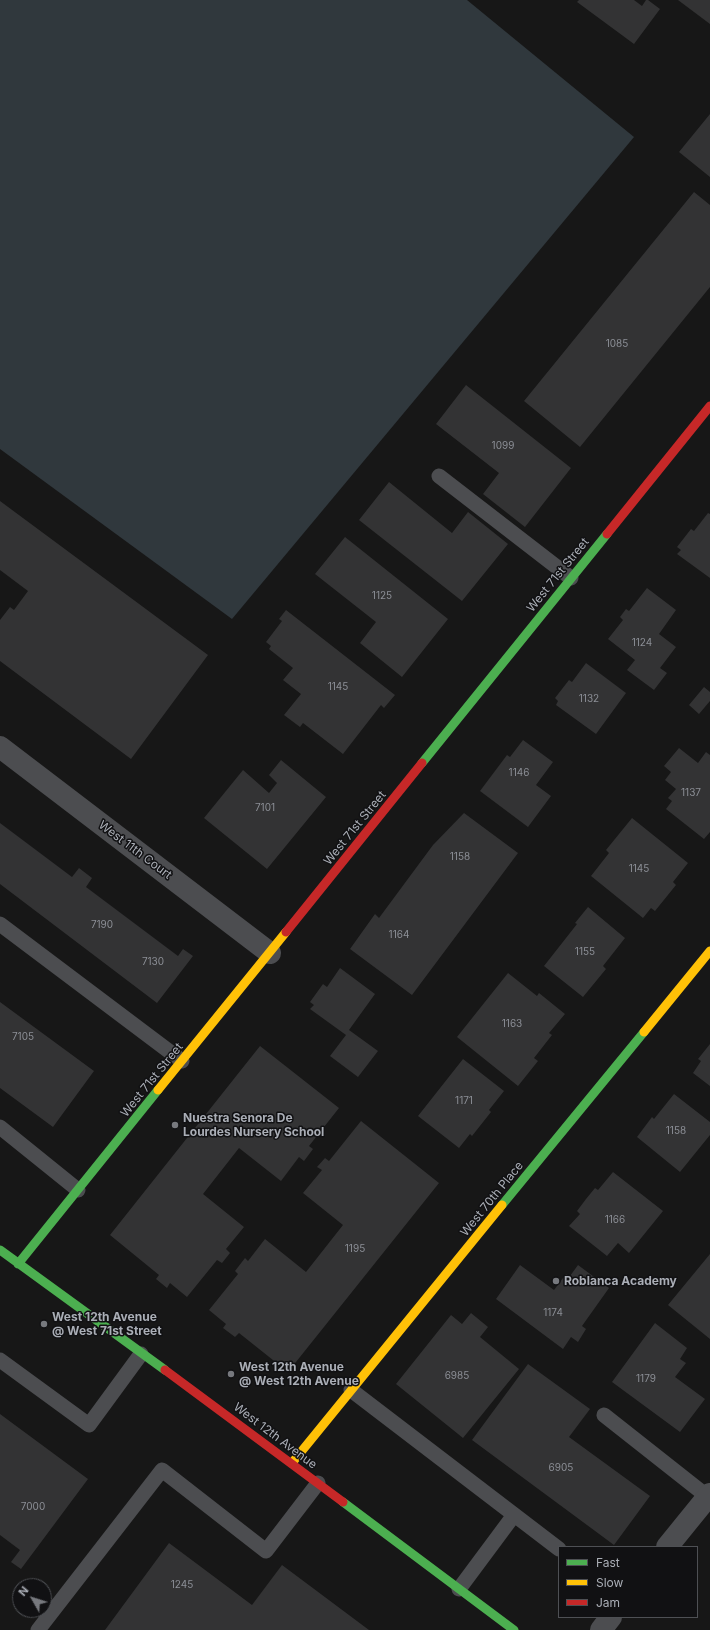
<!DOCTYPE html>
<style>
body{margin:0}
#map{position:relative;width:710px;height:1630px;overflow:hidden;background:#171717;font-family:Inter,sans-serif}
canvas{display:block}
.legend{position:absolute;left:558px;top:1546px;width:140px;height:72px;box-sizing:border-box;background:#111113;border:1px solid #4e5054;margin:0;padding:5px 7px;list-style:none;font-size:12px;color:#aaaeb6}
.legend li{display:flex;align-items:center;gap:8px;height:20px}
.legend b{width:20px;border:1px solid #4e5054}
.north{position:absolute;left:12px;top:1578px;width:40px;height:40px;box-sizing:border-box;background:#111113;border:1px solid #4e5054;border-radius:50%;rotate:309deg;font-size:11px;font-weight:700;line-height:16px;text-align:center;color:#aaaeb6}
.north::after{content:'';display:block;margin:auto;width:14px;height:18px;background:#77797e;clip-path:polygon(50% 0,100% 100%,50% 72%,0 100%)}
</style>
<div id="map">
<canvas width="710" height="1630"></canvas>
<ul class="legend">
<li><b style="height:5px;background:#4caf50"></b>Fast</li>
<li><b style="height:5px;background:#ffc107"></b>Slow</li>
<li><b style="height:5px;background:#c62828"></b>Jam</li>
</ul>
<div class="north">N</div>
</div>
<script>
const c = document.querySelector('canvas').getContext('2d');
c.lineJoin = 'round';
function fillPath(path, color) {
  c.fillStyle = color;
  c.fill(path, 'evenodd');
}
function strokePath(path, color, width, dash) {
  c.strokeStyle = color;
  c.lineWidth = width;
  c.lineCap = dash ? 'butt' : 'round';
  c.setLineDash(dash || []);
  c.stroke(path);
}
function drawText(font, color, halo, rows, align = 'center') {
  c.font = font + ' Inter,sans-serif';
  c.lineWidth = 3;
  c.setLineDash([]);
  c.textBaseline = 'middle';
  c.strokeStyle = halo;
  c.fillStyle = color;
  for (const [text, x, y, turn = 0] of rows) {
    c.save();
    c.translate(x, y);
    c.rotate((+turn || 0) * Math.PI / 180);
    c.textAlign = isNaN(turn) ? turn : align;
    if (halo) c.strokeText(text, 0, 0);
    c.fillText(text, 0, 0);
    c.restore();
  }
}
const water = new Path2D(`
 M0,0H467L634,137L232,619L0,449Z`);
const building = new Path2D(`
 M579,0H634L642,6L646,0H648L660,9L634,44L577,2Z
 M678,0H710V24Z
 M710,114V177L679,152Z
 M694,192L710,205V287L580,447L524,401Z
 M466,385L571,468L525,527L483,494L499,473L436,424Z
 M389,482L452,533L468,512L508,544L462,601L359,520Z
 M0,501L208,655L131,759L0,661V620L10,607L14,610L28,591L0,570Z
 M708,513L710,514V578L677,554L681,550L677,547L691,529L694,531Z
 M345,537L448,619L402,677L360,643L376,622L315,574Z
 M647,588L676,610L659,634L676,647L660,668L667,673L654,690L627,670L635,660L608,639L623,620L620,617L626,609L629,611Z
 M286,610L395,695L384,708L381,705L343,754L303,723L300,727L284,715L301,694L283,680L293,668L269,649L271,646L266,642L282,621L279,619Z
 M586,663L626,693L596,734L556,705L558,701L555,698L569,680L572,682Z
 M704,687L710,692V701L699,714L689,705Z
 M523,740L553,762L536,785L551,796L528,827L480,791L507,755L510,757Z
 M679,748L698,763L706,752L710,755V832L704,839L666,809L672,801L668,798L676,789L665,780L671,772L664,766Z
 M281,760L326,797L267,869L204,818L243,770L269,793L277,783L269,775Z
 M464,813L518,853L412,995L350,949L375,914L379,918L433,845Z
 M632,818L688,863L673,882L676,885L655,911L651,908L643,918L591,876L609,853L606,850Z
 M0,823L72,877L79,868L92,878L86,887L178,956L183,949L193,956L157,1003L0,884Z
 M588,907L625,938L603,966L606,969L583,997L544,966L577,924L575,923Z
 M340,968L375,994L349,1030L378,1051L358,1077L330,1056L346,1035L310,1009L314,1005L310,1002L323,984L327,987Z
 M508,973L537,996L539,993L565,1014L549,1033L552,1035L534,1058L538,1061L518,1086L457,1037Z
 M0,1002L94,1071L53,1127L0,1088Z
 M710,1044V1086L693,1073L701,1061L698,1059Z
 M260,1046L339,1108L309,1146L313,1149L304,1161L299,1157L281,1181L239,1148L203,1194L244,1227L226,1249L230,1253L222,1263L217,1260L187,1297L170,1283L167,1288L156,1279L159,1275L110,1235Z
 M463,1059L504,1091L489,1110L491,1112L472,1136L470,1134L459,1148L418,1116Z
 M674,1094L710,1122V1135L680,1172L637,1137L652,1117L654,1119Z
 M361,1121L439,1183L288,1372L239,1333L235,1337L223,1328L226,1324L209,1310L238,1274L235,1271L245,1258L248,1261L265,1239L306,1272L343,1225L303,1193L322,1170L317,1167L325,1158L329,1161Z
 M613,1172L663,1211L629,1253L618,1243L607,1256L569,1226L580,1214L577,1211L586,1199L595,1188L598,1190Z
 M710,1254V1339L668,1305Z
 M520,1265L554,1290L566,1274L570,1276L578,1265L609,1288L582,1326L586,1329L578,1342L571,1337L563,1349L496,1299Z
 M471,1313L488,1327L480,1337L519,1369L463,1438L396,1384L451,1315L462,1324Z
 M655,1323L687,1348L680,1359L686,1363L675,1377L705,1399L680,1432L612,1382Z
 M528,1364L590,1409L569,1437L650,1496L614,1545L472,1440Z
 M0,1414L88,1479L21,1569L11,1562L20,1550L0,1535Z
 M169,1543L252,1605L282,1565L369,1630H105Z`);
const lane = new Path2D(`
 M439,476L571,578
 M0,924L182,1061
 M0,1127L78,1190
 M0,1360L89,1425L141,1354
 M351,1390L559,1549
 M604,1415L708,1497
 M459,1589L514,1515
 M38,1630L162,1470L266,1551L318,1483`);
const street = new Path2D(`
 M0,747L270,953
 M667,1547L710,1494
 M601,1630L611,1617`);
const fast = new Path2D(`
 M422,763L607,534
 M502,1205L644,1032
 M0,1250L165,1370
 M18,1264L158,1090
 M343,1502L514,1630`);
const slow = new Path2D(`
 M644,1032L710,951
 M158,1090L286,932
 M292,1463L502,1205`);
const jam = new Path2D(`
 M607,534L710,406
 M286,932L422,763
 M165,1370L343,1502`);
const markers = [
 [175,1125,4,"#77797e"],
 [556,1281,4,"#77797e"],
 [44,1324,4,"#77797e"],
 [231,1374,4,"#77797e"]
];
const numberNames = [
 ["1085",617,344],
 ["1099",503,446],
 ["1125",382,596],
 ["1124",642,643],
 ["1145",338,687],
 ["1132",589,699],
 ["1146",519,773],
 ["1137",691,793],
 ["7101",265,808],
 ["1158",460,857],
 ["1145",639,869],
 ["7190",102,925],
 ["1164",399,935],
 ["1155",585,952],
 ["7130",153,962],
 ["1163",512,1024],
 ["7105",23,1037],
 ["1171",464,1101],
 ["1158",676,1131],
 ["1166",615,1220],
 ["1195",355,1249],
 ["1174",553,1313],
 ["6985",457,1376],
 ["1179",646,1379],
 ["6905",561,1468],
 ["7000",33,1507],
 ["1245",182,1585]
];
const streetNames = [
 ["West 71st Street",558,575,-51],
 ["West 71st Street",355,828,-51],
 ["West 11th Court",135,850,37],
 ["West 71st Street",152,1080,-51],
 ["West 70th Place",492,1199,-51],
 ["West 12th Avenue",275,1436,37]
];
const poiNames = [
 ["Nuestra Senora De",183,1118],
 ["Lourdes Nursery School",183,1132],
 ["Roblanca Academy",564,1281],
 ["West 12th Avenue",52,1317],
 ["@ West 71st Street",52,1331],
 ["West 12th Avenue",239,1367],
 ["@ West 12th Avenue",239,1381]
];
fillPath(water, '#30383d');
fillPath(building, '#333334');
strokePath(lane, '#4c4d50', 15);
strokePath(street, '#4c4d50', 22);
strokePath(fast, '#4caf50', 9);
strokePath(slow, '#ffc107', 9);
strokePath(jam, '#c62828', 9);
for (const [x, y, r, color] of markers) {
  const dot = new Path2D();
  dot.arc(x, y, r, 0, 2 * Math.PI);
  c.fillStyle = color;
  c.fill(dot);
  strokePath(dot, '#111113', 1.5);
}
drawText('10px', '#8c8f96', null, numberNames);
drawText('12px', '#aaaeb6', '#111113', streetNames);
drawText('bold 12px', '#aaaeb6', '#111113', poiNames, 'left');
</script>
